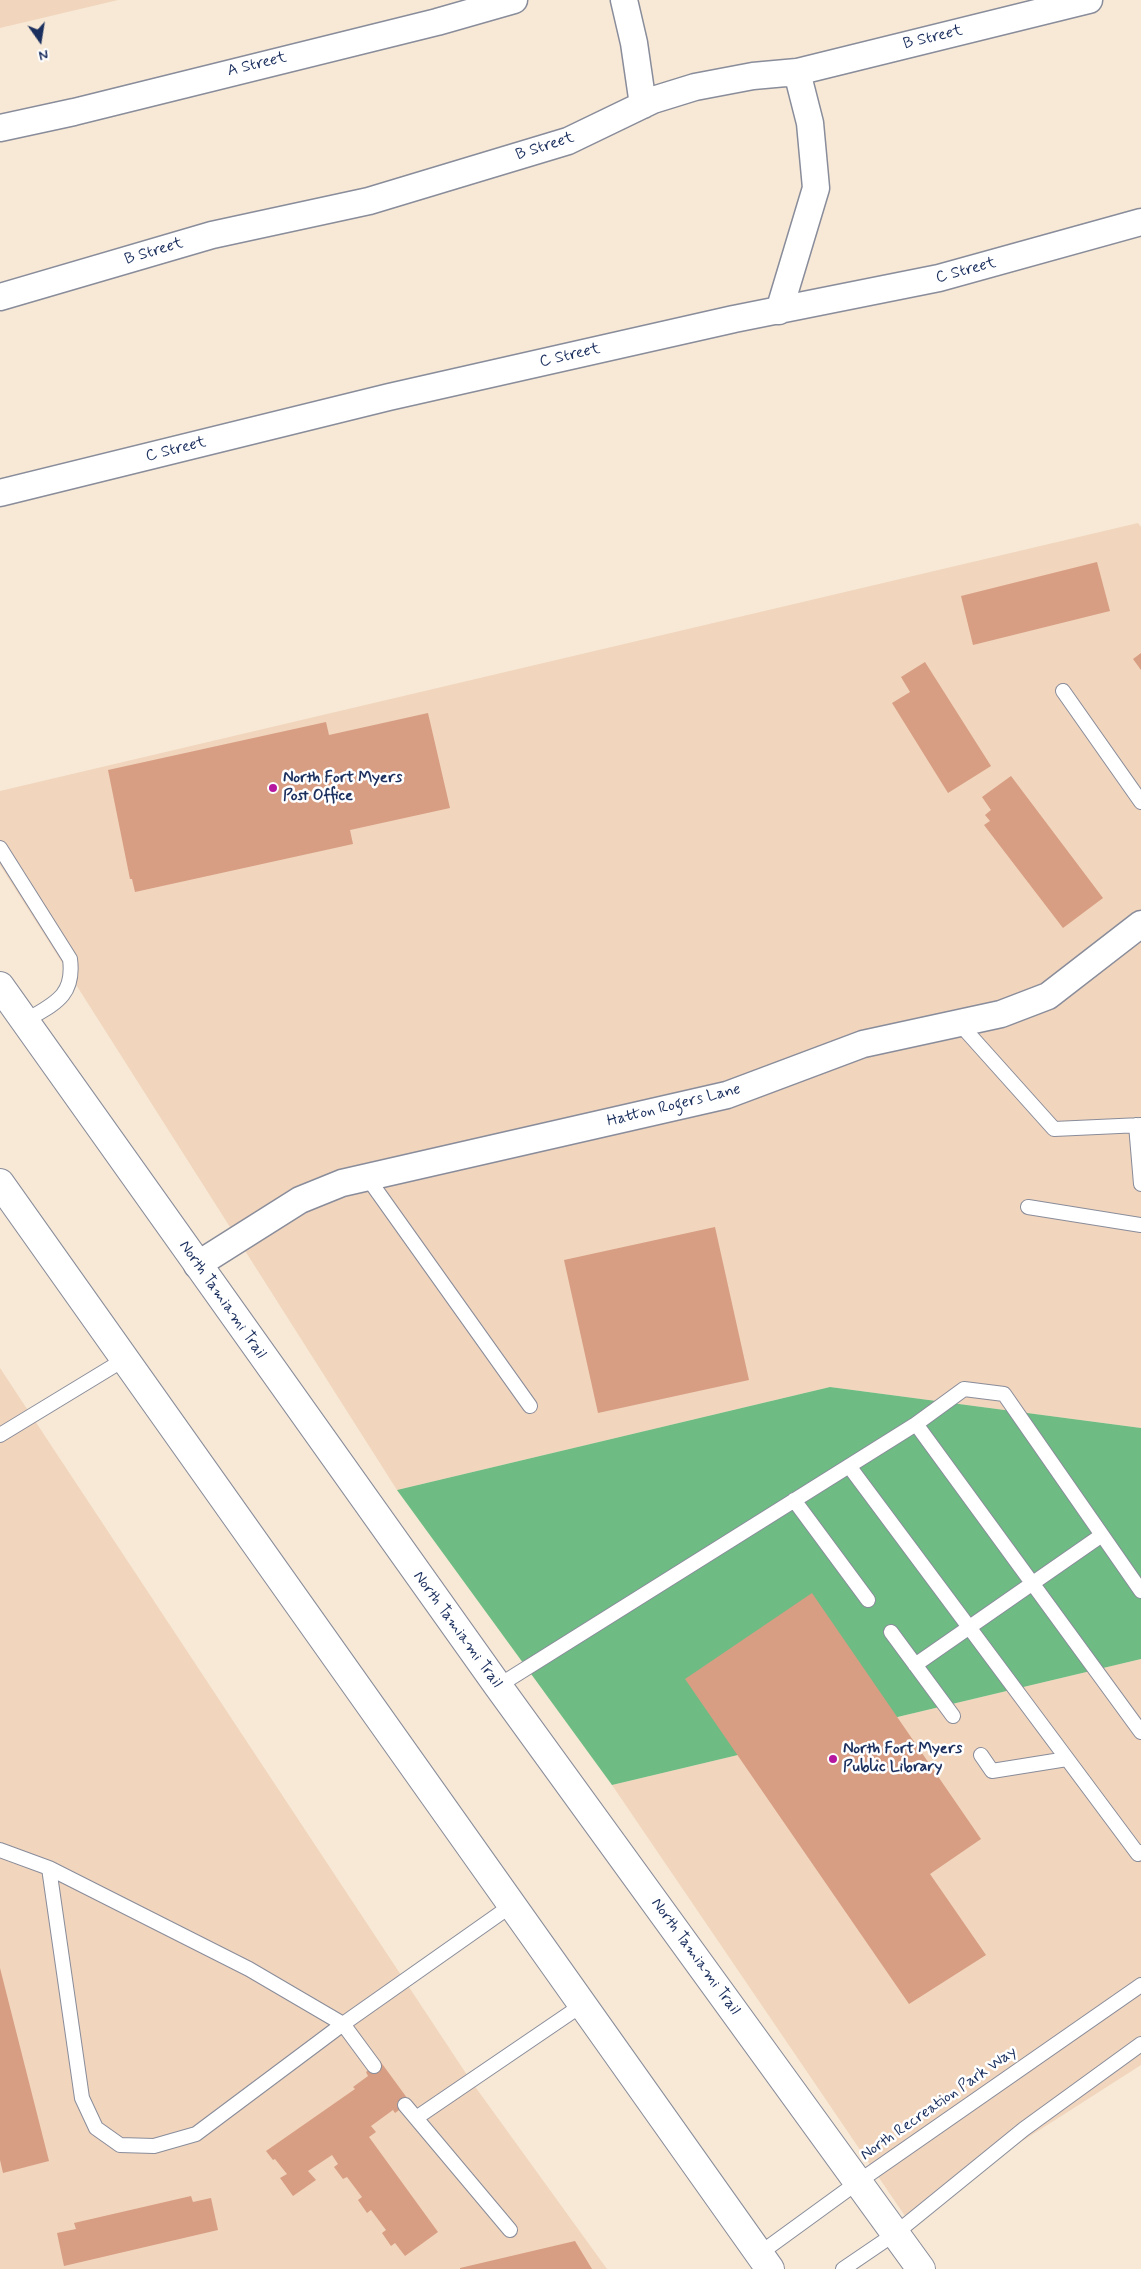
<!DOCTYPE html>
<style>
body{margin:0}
#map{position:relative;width:1141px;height:2269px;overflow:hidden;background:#f7e9d6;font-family:Mynerve,sans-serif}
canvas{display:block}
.north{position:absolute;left:15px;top:15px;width:50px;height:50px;-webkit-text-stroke:4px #fff;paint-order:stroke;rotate:167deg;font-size:14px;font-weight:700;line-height:20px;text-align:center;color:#1b2f5e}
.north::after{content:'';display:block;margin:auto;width:18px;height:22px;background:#1b2f5e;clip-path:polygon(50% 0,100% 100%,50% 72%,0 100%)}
</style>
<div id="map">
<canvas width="1141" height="2269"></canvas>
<div class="north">N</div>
</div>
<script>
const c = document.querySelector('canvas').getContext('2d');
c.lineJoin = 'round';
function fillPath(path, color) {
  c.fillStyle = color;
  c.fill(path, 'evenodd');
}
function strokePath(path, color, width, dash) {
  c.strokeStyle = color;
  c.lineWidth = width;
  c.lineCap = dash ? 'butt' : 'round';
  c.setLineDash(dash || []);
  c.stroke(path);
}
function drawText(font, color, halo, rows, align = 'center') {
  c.font = font + ' Mynerve,sans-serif';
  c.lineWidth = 5;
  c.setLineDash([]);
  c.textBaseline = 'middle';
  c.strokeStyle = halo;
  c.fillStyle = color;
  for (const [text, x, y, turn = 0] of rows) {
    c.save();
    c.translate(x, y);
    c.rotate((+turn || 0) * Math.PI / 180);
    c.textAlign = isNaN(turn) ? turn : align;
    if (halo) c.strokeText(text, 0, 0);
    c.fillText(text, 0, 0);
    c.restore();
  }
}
const built = new Path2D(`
 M0,0H118L0,28Z
 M1138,523L1141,527V1428L830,1387L397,1490L0,865V791Z
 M0,1368L471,2081L607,2269H0Z
 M1141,1659V2065L905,2216L612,1785Z`);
const forest = new Path2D(`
 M830,1387L1141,1428V1659L612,1785L397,1490Z`);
const building = new Path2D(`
 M1097,562L1110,611L973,645L961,596Z
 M1141,653V670L1133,659Z
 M925,662L991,766L948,793L892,703L910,692L901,677Z
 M428,713L450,808L350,830L353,844L135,892L132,879H130L108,770L326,722L329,735Z
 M1011,776L1103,898L1063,928L984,825L990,821L985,815L991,810L982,797Z
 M715,1227L749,1380L598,1413L564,1260Z
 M812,1593L981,1839L930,1874L986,1955L909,2004L685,1679Z
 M0,1968L49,2161L3,2173L0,2160Z
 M380,2061L410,2102L395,2113L393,2110L371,2126L376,2132L369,2137L438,2232L405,2256L395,2243L391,2246L382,2233L386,2230L371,2210L367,2213L358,2200L362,2197L347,2177L343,2179L334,2167L338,2164L332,2155L308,2171L316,2180L293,2196L280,2178L287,2174L275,2159L273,2160L266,2151L355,2089L353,2087L368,2076L366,2072Z
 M191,2196L193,2202L211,2198L218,2230L64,2266L57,2233L76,2229L74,2223Z
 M575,2241L592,2269H460V2268Z`);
const service = new Path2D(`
 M1063,691L1141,802
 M0,848L70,959C75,997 53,1004 25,1021
 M959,1023L1054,1129L1141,1125
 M1136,1125L1141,1184
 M367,1177L530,1406
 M1028,1207L1141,1225
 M916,1424L1141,1732
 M0,1435L125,1359
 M849,1466L1138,1854L1141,1852
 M794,1500L868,1600
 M891,1632L953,1716
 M915,1665L1102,1535
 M498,1686L916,1424L964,1389L1004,1394L1141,1591
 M981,1755L992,1771L1067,1759
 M0,1850L49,1868L82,2098L96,2128L120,2145L154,2146L196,2134L343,2024L512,1905
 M49,1868L249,1969L343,2024L374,2066
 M405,2105L510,2230
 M416,2118L582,2005
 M759,2254L858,2182L1141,1985
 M843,2269L896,2233L1024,2129L1141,2044`);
const minor = new Path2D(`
 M624,0L634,43L643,105
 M0,128L74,112L437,22L514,0
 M0,297L212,235L369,201L568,141L653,100L695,87L753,76L797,72L1089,0
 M779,311L816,188L810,123L797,72
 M0,493L389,397L734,319L939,278L1141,222
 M197,1265L300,1200L342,1183L727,1095L863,1044L1001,1014L1048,996L1141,924`);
const primary = new Path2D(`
 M0,986L498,1686L921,2269
 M0,1183L770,2269`);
const markers = [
 [273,788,5,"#b5179e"],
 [833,1759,5,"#b5179e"]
];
const streetNames = [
 ["B Street",933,38,-14],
 ["A Street",257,65,-14],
 ["B Street",545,147,-18],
 ["B Street",154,252,-17],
 ["C Street",966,271,-15],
 ["C Street",570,356,-13],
 ["C Street",176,450,-14],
 ["Hatton Rogers Lane",674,1106,-14],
 ["North Tamiami Trail",222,1300,55],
 ["North Tamiami Trail",457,1630,54],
 ["North Tamiami Trail",695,1957,54],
 ["North Recreation Park Way",939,2104,-35]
];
const poiNames = [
 ["North Fort Myers",283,779],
 ["Post Office",283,797],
 ["North Fort Myers",843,1750],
 ["Public Library",843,1768]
];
fillPath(built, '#f1d5bd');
fillPath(forest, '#6ebb84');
fillPath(building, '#d79e83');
strokePath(service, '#898c9a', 16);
strokePath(minor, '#898c9a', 29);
strokePath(primary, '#898c9a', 30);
strokePath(service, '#fff', 14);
strokePath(minor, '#fff', 26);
strokePath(primary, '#fff', 28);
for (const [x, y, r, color] of markers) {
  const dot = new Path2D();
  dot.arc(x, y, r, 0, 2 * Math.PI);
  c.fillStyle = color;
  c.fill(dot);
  strokePath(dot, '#fff', 2);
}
drawText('16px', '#1b2f5e', '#fff', streetNames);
drawText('bold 16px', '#1b2f5e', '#fff', poiNames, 'left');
</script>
